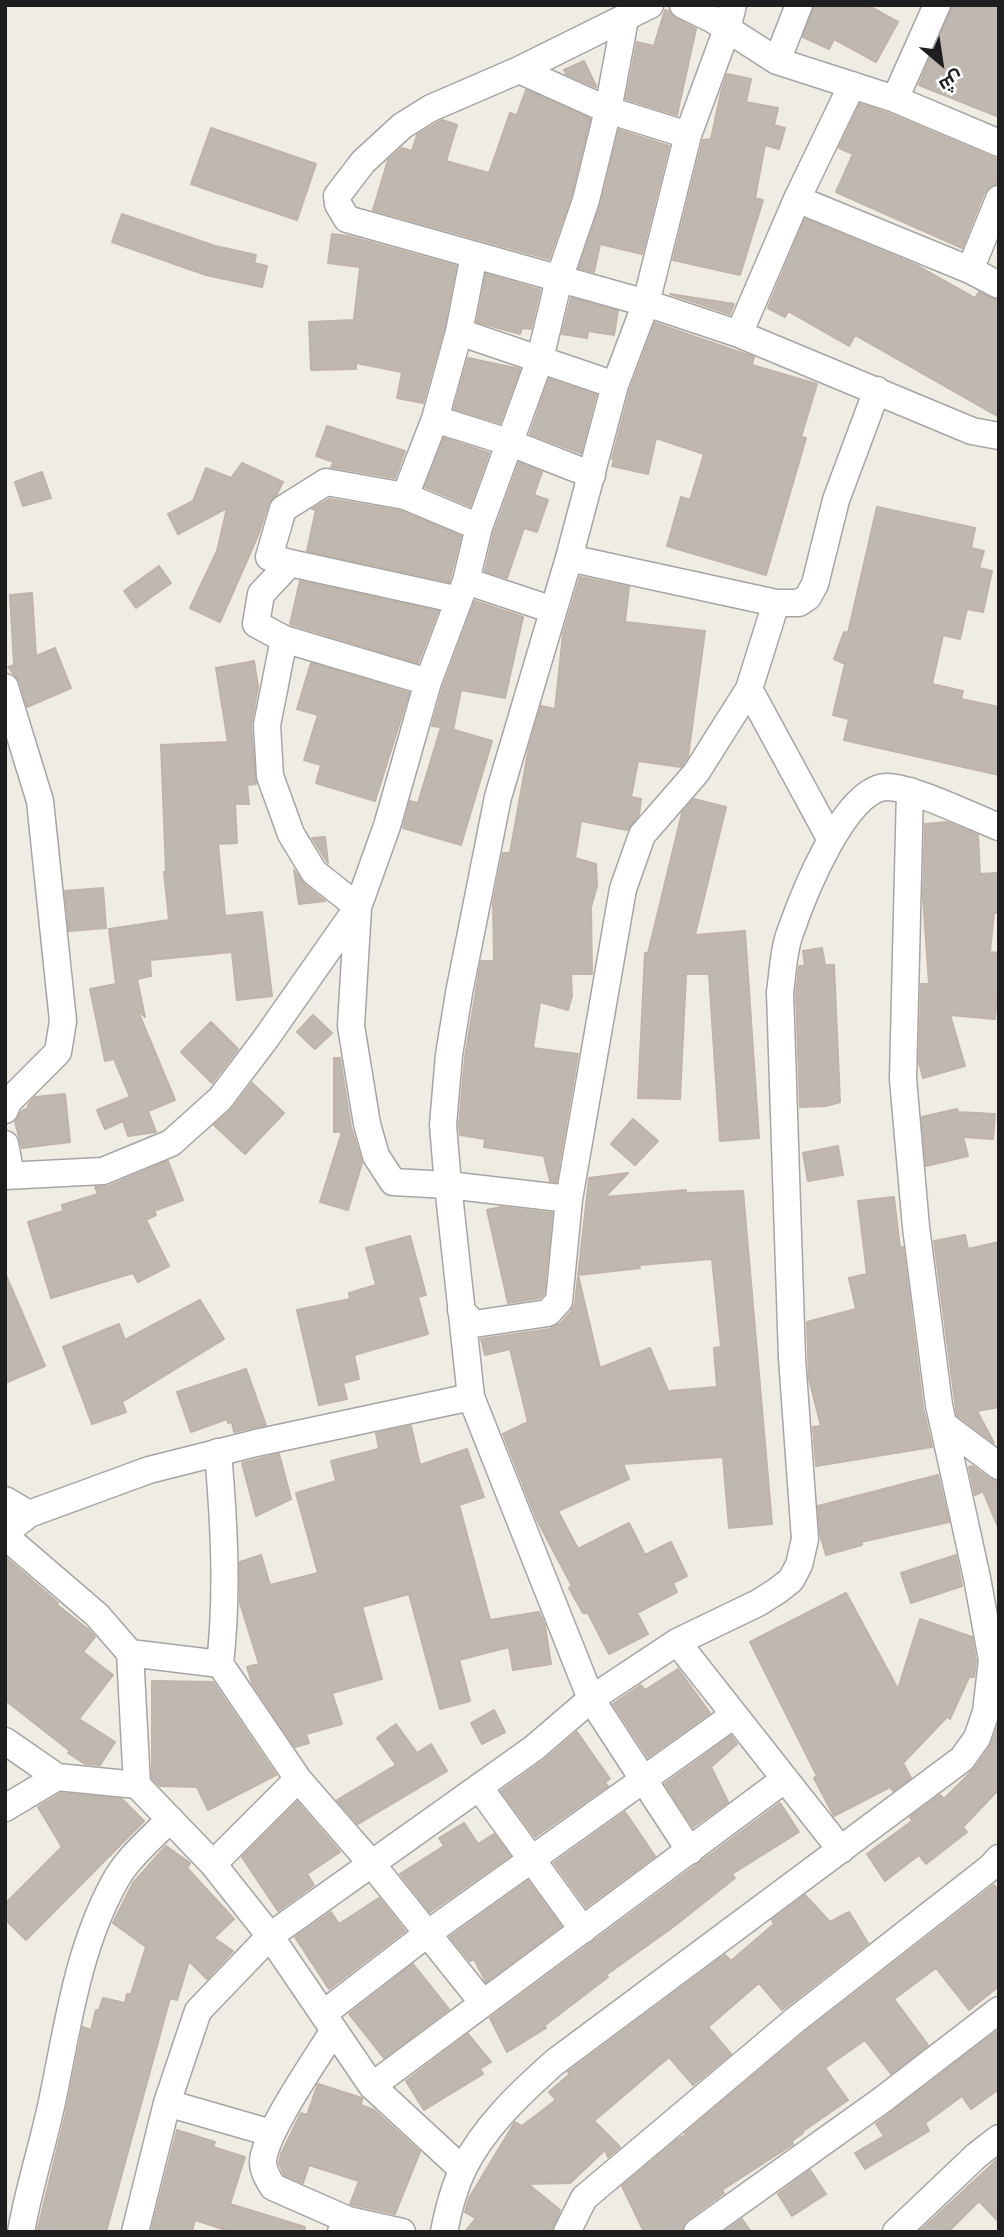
<!DOCTYPE html>
<meta charset="utf-8">
<style>
body{margin:0}
#map{position:relative;width:1004px;height:2237px;overflow:hidden;background:#efece4;font-family:Inter,Cairo,sans-serif}
canvas{display:block}
.frame{position:absolute;inset:0;border:7px solid #1e1e1e;pointer-events:none}
.north{position:absolute;left:906px;top:28px;width:70px;height:70px;-webkit-text-stroke:5px #fff;paint-order:stroke;rotate:151deg;font-size:19px;font-weight:700;line-height:28px;text-align:center;color:#1e1e1e}
.north::after{content:'';display:block;margin:auto;width:24px;height:32px;background:#1e1e1e;clip-path:polygon(50% 0,100% 100%,50% 72%,0 100%)}
</style>
<div id="map">
<canvas width="1004" height="2237"></canvas>
<div class="frame"></div>
<div class="north">ش</div>
</div>
<script>
const c = document.querySelector('canvas').getContext('2d');
c.lineJoin = 'round';
function fillPath(path, color) {
  c.fillStyle = color;
  c.fill(path, 'evenodd');
}
function strokePath(path, color, width, dash) {
  c.strokeStyle = color;
  c.lineWidth = width;
  c.lineCap = dash ? 'butt' : 'round';
  c.setLineDash(dash || []);
  c.stroke(path);
}
const building = new Path2D(`
 M814,5H867L898,22L876,62L834,39L829,49L803,37Z
 M952,5H999V117L919,85Z
 M665,10L669,11L676,19L696,29L677,115L626,99L637,42L654,46Z
 M584,61L596,86V87L566,74L564,70Z
 M727,74L751,79L746,102L778,108L774,125L785,128L779,149L765,145L755,198L763,200L740,275L673,260L703,140L711,139L721,92Z
 M526,90L590,119L571,196L549,259L373,210L388,160L402,148L412,151L417,135L442,120L457,125L446,161L489,173L510,113L517,115Z
 M860,104L890,114L999,160V181L984,193L962,248L836,192L853,154L839,148Z
 M211,128L316,164L297,220L191,184Z
 M619,130L669,146L642,254L600,244L594,272L579,268L601,204Z
 M122,214L215,246L256,255L254,263L267,266L262,287L206,275L112,242Z
 M805,219L918,266L975,298L979,292L999,301V417L855,335L849,346L788,311L785,317L768,308Z
 M332,234L348,236L456,266L444,328L423,403L397,398L402,372L356,363V369L311,370L309,322L354,320L360,267L328,263Z
 M486,274L540,290L531,329L522,328L520,334L477,322Z
 M670,294L734,304L730,314Z
 M571,298L618,311L614,335L588,331L587,338L562,334Z
 M655,323L754,357L752,365L817,384L801,437L806,438L766,575L667,546L681,497L690,500L704,454L656,438L648,474L612,466L614,460L612,459L630,390Z
 M468,358L520,369L500,423L454,409Z
 M549,379L596,395L581,453L530,434Z
 M327,426L405,451L395,478L331,467L334,462L316,456Z
 M444,438L489,453L470,506L425,487Z
 M242,463L283,482L277,494L268,505L259,533L220,622L190,608L217,551L227,508L178,534L168,514L193,501L206,468L231,478Z
 M519,463L542,472L534,495L548,500L537,532L524,528L507,578L485,571L494,532Z
 M42,472L51,498L23,506L15,482Z
 M329,499L401,511L461,536L449,582L307,551L316,510L312,509Z
 M877,507L975,528L971,548L984,551L979,568L992,571L983,612L967,609L960,639L943,635L932,684L963,691L961,699L999,707V775L844,740L849,719L833,715L845,664L834,659L844,632L848,633Z
 M159,566L171,583L136,608L124,591Z
 M580,577L629,587L625,622L705,631L688,757L683,764L681,767L638,761L631,797L641,799L639,815L627,830L581,821L575,858L596,864L597,886L591,907L592,974H571L572,996L568,1010L540,1002L533,1048L578,1054L556,1182L550,1181L544,1156L484,1147L485,1139L460,1135L459,1125L465,1057L481,961H494L493,903L503,853H510L529,747L541,706L555,709L563,634Z
 M300,581L438,611L418,663L290,624Z
 M32,593L36,656L55,648L71,688L27,707L20,682L8,667L14,665L10,595Z
 M475,601L523,617L505,698L461,690L453,730L451,729L492,741L461,845L403,828L410,801L418,803L441,727L432,726L443,687Z
 M254,661L258,687L251,726L256,784L247,785L249,804H235L237,843L218,844L225,916L262,912L272,996L237,1000L232,952L150,960L151,976L137,979L145,1017L137,1009L175,1100L148,1111L156,1132L128,1136L123,1121L105,1129L97,1110L130,1097L114,1059L105,1061L90,989L116,984L109,929L169,920L164,872H166L161,745L228,742L216,668Z
 M311,663L409,693L375,801L316,783L321,765L304,760L318,715L297,709Z
 M694,799L726,807L695,935L745,931L759,1138L720,1141L709,974H686L680,1099L638,1098L645,953H648L682,813Z
 M947,822L978,835L980,874L999,873V913H994L990,952L999,953V981L995,1019L950,1015L965,1066L923,1078L919,1062L921,984H929L923,897L925,824Z
 M325,837L328,863L312,838Z
 M294,870L304,884L325,901L299,904Z
 M103,888L106,928L69,931L65,891Z
 M822,948L825,965H834L840,1102L826,1106L800,1107L796,993L799,966H805L803,951Z
 M313,1015L332,1033L315,1049L297,1032Z
 M211,1022L238,1049L212,1083L181,1052Z
 M334,1058H340L351,1127L362,1163L348,1210L320,1202L342,1132H334Z
 M252,1083L284,1113L245,1154L214,1125L232,1109Z
 M65,1094L70,1142L22,1148L15,1122L22,1111L28,1108V1105L35,1097Z
 M957,1109L958,1112L995,1114L993,1139L963,1137L968,1156L926,1166L922,1117Z
 M633,1119L658,1141L635,1165L611,1144Z
 M838,1146L843,1175L808,1181L803,1153Z
 M168,1161L183,1200L154,1211L156,1215L146,1220L169,1266L138,1282L133,1273L51,1298L28,1222L63,1211L62,1205L98,1194L95,1187L109,1186Z
 M628,1173L605,1197L686,1190V1193L743,1191L772,1524L729,1528L723,1457L623,1464L629,1479L558,1511L578,1549L629,1523L645,1555L671,1542L687,1576L673,1583L677,1592L637,1613L648,1634L609,1654L588,1613H583L569,1588L572,1586L537,1520L503,1434L528,1422L510,1349L485,1355L481,1339L550,1329L560,1324L571,1312L575,1303L589,1178ZM712,1259L721,1347L714,1348L717,1387L668,1391L650,1348L600,1368L578,1275L640,1268L639,1265Z
 M894,1197L900,1248L903,1247L923,1407L932,1447L816,1466L813,1427L821,1426L809,1379L807,1322L856,1309L849,1278L867,1274L858,1201Z
 M501,1207L552,1213L544,1294L540,1298L508,1303L487,1210Z
 M965,1235L968,1249L999,1242V1407L977,1411L994,1443L957,1415L955,1402L934,1241Z
 M410,1236L426,1295L418,1297L428,1334L354,1355L359,1379L343,1383L347,1399L319,1405L297,1310L350,1299L349,1293L376,1285L366,1248Z
 M5,1273L45,1366L5,1383Z
 M200,1300L224,1339L122,1402L126,1412L92,1424L63,1347L119,1324L125,1340Z
 M246,1369L266,1425L234,1432L232,1422L228,1423L227,1419L191,1432L177,1392Z
 M411,1426L420,1465L467,1449L484,1497L459,1505L490,1620L539,1612L545,1626L551,1664L513,1670L509,1647L459,1660L470,1701L440,1709L409,1594L362,1607L382,1679L332,1693L342,1724L306,1734L309,1743L295,1747L252,1683L247,1667L259,1664L240,1603V1562L261,1555L270,1585L318,1573L296,1493L336,1481L331,1461L379,1449L376,1433Z
 M279,1454L291,1499L256,1516L242,1463Z
 M972,1466L990,1479L999,1481V1529L983,1491L975,1495L969,1467Z
 M938,1475L949,1522L861,1542L862,1545L826,1555L820,1534L818,1506Z
 M956,1555L962,1586L911,1603L901,1573Z
 M5,1557L58,1603L56,1604L89,1630L95,1637L83,1652L113,1675L79,1719L115,1742L100,1765L85,1764L68,1753L70,1751L5,1700Z
 M846,1593L898,1689L920,1619L972,1637L976,1661L974,1677H969L950,1719L947,1717L903,1763L911,1778L893,1791L890,1787L834,1816L814,1778L817,1776L750,1642Z
 M678,1669L710,1713L648,1757L613,1704L641,1685L645,1690Z
 M152,1681L213,1682L276,1775L208,1810L197,1787L160,1786L152,1778Z
 M494,1710L505,1732L482,1744L471,1723Z
 M999,1723V1789L963,1827L967,1832L926,1864L919,1855L885,1881L867,1854L912,1821L910,1817L940,1795L944,1799L975,1768L990,1747Z
 M396,1724L417,1753L431,1744L447,1771L358,1824L337,1800L396,1765L377,1738Z
 M577,1732L610,1779L605,1782L608,1786L535,1837L501,1791L543,1761Z
 M731,1736L737,1744L711,1767L728,1802L693,1827L665,1784Z
 M61,1793L122,1799L144,1821L26,1940L5,1919V1904L62,1847L38,1807Z
 M297,1802L340,1852L307,1874L314,1885L278,1911L242,1857Z
 M780,1803L799,1832L732,1874L735,1878L673,1927L606,1975L608,1977L544,2026L546,2028L507,2052L490,2018Z
 M625,1812L655,1856L586,1907L554,1863Z
 M464,1823L478,1844L494,1834L510,1856L430,1912L400,1874L444,1846L439,1838Z
 M166,1846L190,1863L187,1868L234,1919L214,1938L233,1951L207,1979L189,1961L177,2000L170,1998L106,2232H37L65,2117L83,2027L91,2030L96,2010H99L103,1998L125,2003L127,1994H131L146,1947L113,1923L133,1883Z
 M528,1881L561,1926L486,1982L474,1959L470,1961L450,1937Z
 M994,1885L999,1891V1986L969,2010L936,1968L894,1999L928,2045L891,2074L865,2040L825,2068L848,2100L802,2132L803,2133L792,2141L793,2144L722,2190L724,2193L687,2220L682,2232H644L622,2186L678,2139L686,2135L685,2133L804,2033Z
 M805,1895L830,1922L849,1912L868,1943L782,2010L759,1983L708,2027L731,2054L693,2085L669,2057L594,2121L620,2147L608,2157L605,2150L570,2183L528,2184L560,2210L551,2232H465L476,2218L465,2212L469,2198L515,2122L522,2126L556,2100L549,2092L570,2074L568,2072L725,1955L731,1961L774,1924L772,1920Z
 M379,1898L405,1931L329,1989L295,1937L331,1912L339,1924Z
 M413,1964L449,2009L384,2058L349,2014Z
 M996,2032L999,2035V2089L971,2109L962,2096L925,2123L929,2131L865,2169L855,2153L884,2136L876,2124Z
 M468,2034L491,2062L480,2069L483,2074L424,2110L406,2081Z
 M318,2084L362,2098L361,2105L374,2110L420,2152L395,2214L350,2204L359,2181L309,2165L303,2183L284,2175L279,2163L281,2154L301,2113L307,2115Z
 M177,2130L215,2142L213,2147L245,2157L230,2204L305,2227L304,2232H232L195,2220L192,2232H151Z
 M999,2158V2222L979,2201L948,2232H919Z
 M810,2170L826,2194L792,2216L778,2194Z
 M742,2219L751,2232H724Z`);
const minor = new Path2D(`
 M650,5L519,70L431,108L402,126L363,162L337,196L338,204L347,219L646,303L739,334L972,431L999,436
 M683,5L712,19L777,61L895,99L999,143
 M777,61L799,5
 M519,70L608,110L688,135
 M895,99L937,5
 M797,199L970,270L999,285
 M474,255L459,332L435,419L405,496L479,527
 M970,270L999,199
 M459,332L615,385
 M739,334L797,199L852,85
 M435,419L508,442L592,475
 M405,496L326,482L283,509L269,557L290,563L261,594L256,624L284,639L267,725L270,776L291,834L314,872L358,907L351,1026L367,1124L376,1156L393,1182L448,1185L569,1199
 M569,558L776,603H799L808,597L815,584L836,500L877,390
 M290,563L459,600
 M466,581L553,610
 M284,639L428,682
 M5,687L40,801L63,1021L58,1052L8,1102L5,1110
 M749,689L831,840
 M5,1144L11,1175
 M5,1176L103,1171L171,1143L220,1099L264,1041L358,907L387,826L428,682L466,581L479,527L540,359L559,279L586,200L608,110L625,19
 M461,1310L474,1324L548,1313L559,1301L569,1199L623,889L642,835L696,773L749,689L776,603
 M944,1425L999,1466
 M5,1500L29,1514
 M5,1533L29,1514L149,1470L256,1443L471,1397
 M5,1536L97,1615L130,1653L220,1664C228,1593 224,1523 218,1452
 M677,1642L841,1850
 M130,1653L137,1785
 M220,1664L298,1779L371,1863L483,2003
 M5,1741L57,1777L137,1785L213,1864L270,1936L372,2086L463,2170
 M479,1787L583,1930
 M5,1808L57,1777
 M690,1851L591,1699L471,1397L448,1185L443,1125L449,1055L459,993L498,797L569,558L615,385L646,303L688,135L727,29L733,5
 M213,1864L298,1779
 M323,2014L427,1934L734,1715
 M334,2030C317,2058 264,2133 263,2162C263,2171 268,2179 273,2187L348,2220L341,2232
 M372,2086L785,1779
 M167,2103L271,2133
 M348,2220L402,2232
 M21,2232C29,2186 44,2142 53,2097C68,2024 78,1949 114,1883C127,1858 151,1839 170,1819
 M135,2232L167,2103L198,2011L270,1936L534,1748L591,1699L677,1642L758,1603L777,1591L791,1580L799,1565L805,1539L792,1358L780,992C783,973 783,951 790,933C802,898 845,787 887,787C912,787 973,817 999,827
 M444,2232C448,2211 454,2188 463,2169C484,2127 520,2093 555,2062L962,1759L977,1738L986,1712L992,1660L977,1578L939,1405L916,1227L903,1079L910,791
 M567,2232L584,2198L794,2021L991,1867L999,1858
 M697,2232L882,2100L999,2010
 M896,2232L977,2155L999,2138`);
fillPath(building, '#bfb8b0');
strokePath(building, '#c0b3a7', 2);
strokePath(minor, '#a5a5a5', 29);
strokePath(minor, '#fff', 26);
</script>
